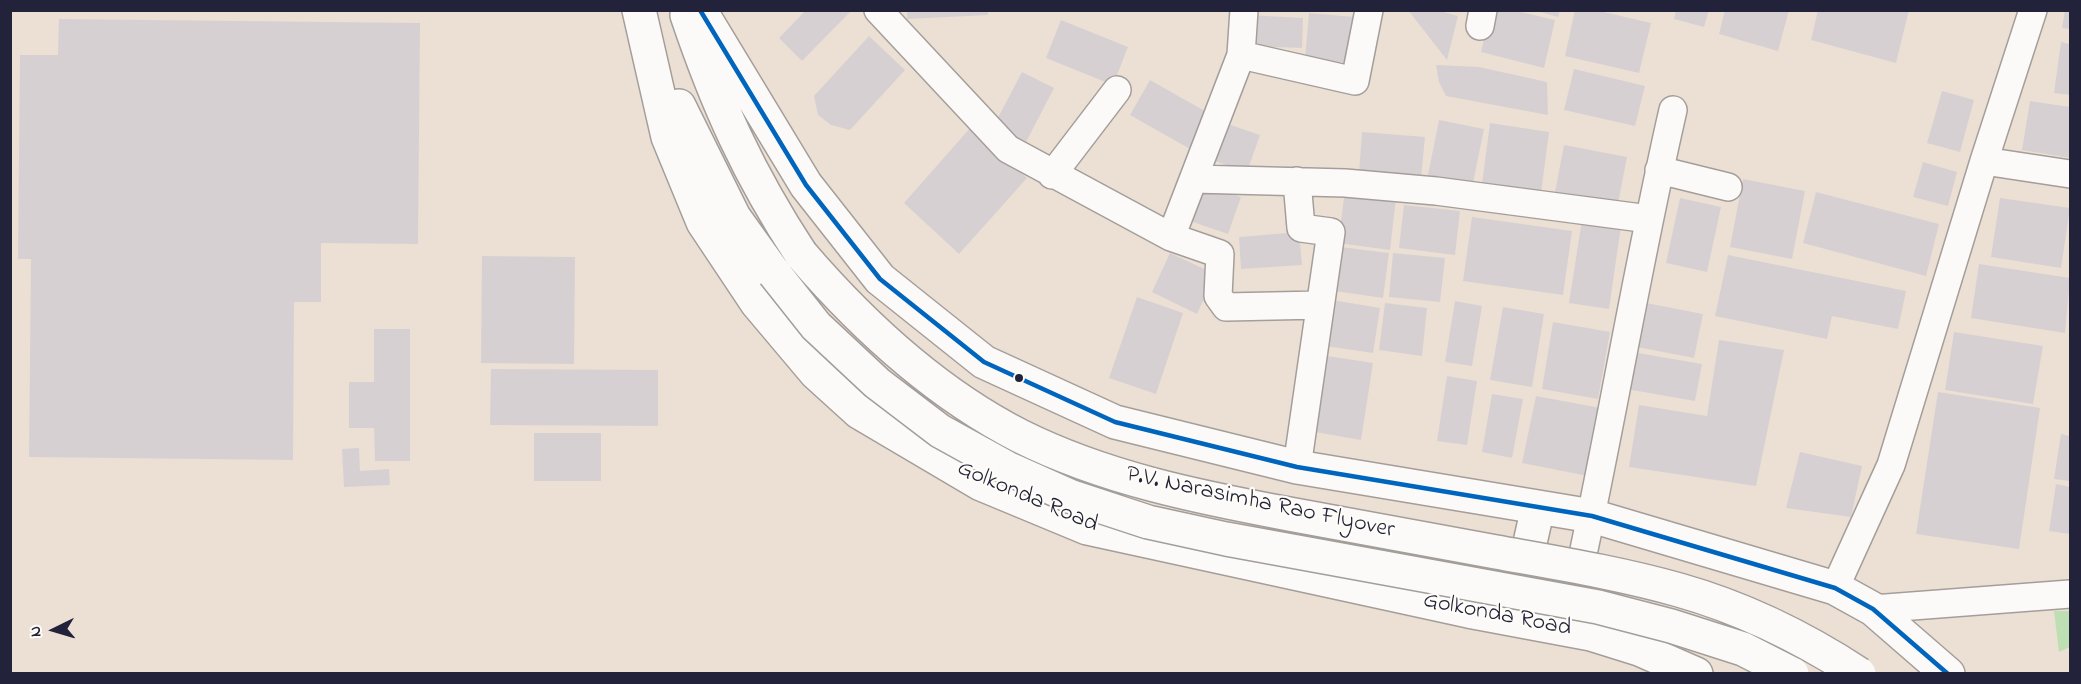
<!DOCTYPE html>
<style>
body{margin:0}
#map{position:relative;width:2081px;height:684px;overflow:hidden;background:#ece0d4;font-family:"Indie Flower",sans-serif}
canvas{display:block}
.frame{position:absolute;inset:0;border:12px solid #22223b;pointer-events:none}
.north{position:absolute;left:24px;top:600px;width:60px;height:60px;-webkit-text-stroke:4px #fdfcf7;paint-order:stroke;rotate:265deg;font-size:16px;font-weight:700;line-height:24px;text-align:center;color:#22223b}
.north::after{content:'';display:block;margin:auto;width:21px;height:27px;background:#22223b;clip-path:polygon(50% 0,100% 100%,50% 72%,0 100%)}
</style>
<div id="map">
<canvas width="2081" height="684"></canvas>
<div class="frame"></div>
<div class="north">N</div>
</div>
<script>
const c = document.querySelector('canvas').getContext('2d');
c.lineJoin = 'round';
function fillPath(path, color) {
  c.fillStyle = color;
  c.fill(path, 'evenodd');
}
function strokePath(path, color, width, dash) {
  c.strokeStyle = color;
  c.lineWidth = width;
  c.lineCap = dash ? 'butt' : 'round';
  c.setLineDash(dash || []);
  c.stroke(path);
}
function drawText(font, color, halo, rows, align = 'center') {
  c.font = font + ' "Indie Flower",sans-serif';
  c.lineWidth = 4.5;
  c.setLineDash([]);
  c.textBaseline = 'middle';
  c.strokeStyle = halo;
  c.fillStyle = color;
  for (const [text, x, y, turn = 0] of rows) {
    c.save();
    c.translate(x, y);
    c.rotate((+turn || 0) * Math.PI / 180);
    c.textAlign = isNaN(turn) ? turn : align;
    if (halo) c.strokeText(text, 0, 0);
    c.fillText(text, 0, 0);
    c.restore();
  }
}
const green = new Path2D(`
 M2054,611H2070V647L2059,652Z`);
const building = new Path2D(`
 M806,10L850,12L802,61L779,38Z
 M907,10H988V15L907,19Z
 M1408,10H1437L1458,16L1447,60Z
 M1491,10H1512L1555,20L1544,68L1481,52Z
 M1533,10H1560L1558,17Z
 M1575,10H1595L1651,23L1639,73L1565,56Z
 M1676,10H1709L1704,27L1674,19Z
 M1725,10H1789L1778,51L1719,34Z
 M1818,10H1909L1896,63L1811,40Z
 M2065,10H2070V29L2062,28Z
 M1309,13L1354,17L1350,63L1305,59Z
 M1248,15L1303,18L1302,48L1247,46Z
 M59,19L420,23L418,244L321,243V302H294L293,460L29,457L31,259H18L20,55H58Z
 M1061,20L1128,47L1113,85L1046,58Z
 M869,36L905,70L850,130L831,125L818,115L814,96Z
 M2061,42L2070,44V95L2054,93Z
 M1436,65L1479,67L1547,82L1548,115L1446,96L1439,82Z
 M1574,69L1645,86L1635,126L1564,110Z
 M1022,72L1054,88L1024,146L992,129Z
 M1150,80L1210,114L1190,149L1130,115Z
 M1942,91L1974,100L1960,152L1927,143Z
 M2030,101L2070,107V158L2022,150Z
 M1439,120L1484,129L1473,183L1428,175Z
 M1222,122L1260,135L1247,172L1209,159Z
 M1490,123L1549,132L1541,193L1482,184Z
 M971,127L1027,178L959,254L904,203Z
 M1362,132L1425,137L1421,179L1359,173Z
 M1564,145L1627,157L1617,209L1554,197Z
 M1923,162L1957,172L1948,206L1913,197Z
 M1743,179L1805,191L1792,259L1730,247Z
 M1199,183L1241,197L1228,234L1187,220Z
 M1345,191L1396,198L1390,250L1338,243Z
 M1816,192L1939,224L1926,276L1803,243Z
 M1680,198L1721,207L1707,272L1666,263Z
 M2000,198L2070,208L2061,268L1991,257Z
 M1404,205L1460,211L1455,255L1399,248Z
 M1472,217L1572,231L1563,295L1463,281Z
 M1582,220L1621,226L1609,309L1569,303Z
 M1299,232L1302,265L1241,269L1239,237Z
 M1333,246L1389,253L1383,298L1328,290Z
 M1170,253L1215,274L1197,314L1152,292Z
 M1393,253L1445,258L1440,302L1389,297Z
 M1728,255L1906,291L1898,329L1832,316L1827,339L1715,316Z
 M482,256L575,257L574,364L481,363Z
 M1979,264L2070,278L2065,333L1971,318Z
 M1137,297L1183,313L1156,394L1109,378Z
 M1326,299L1380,308L1373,353L1319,345Z
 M1455,301L1482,306L1472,366L1445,362Z
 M1641,302L1703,314L1694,358L1632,346Z
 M1385,303L1427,308L1422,356L1379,350Z
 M1503,307L1544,314L1532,387L1490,380Z
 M1553,322L1610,332L1598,399L1542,389Z
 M374,329H410V461H375L374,428H349V382H374Z
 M1954,332L2043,346L2033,404L1945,390Z
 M1719,340L1784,350L1756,486L1629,467L1639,405L1707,416Z
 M1632,352L1702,364L1695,401L1626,389Z
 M1321,355L1373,363L1361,440L1309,431Z
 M491,369L658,370V426L490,425Z
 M1447,376L1477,381L1467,445L1437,441Z
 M1938,392L2040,408L2019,549L1916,534Z
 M1492,394L1523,399L1512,458L1482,452Z
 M1536,396L1611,410L1598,478L1522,463Z
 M534,433H601V481H534Z
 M2061,434L2070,436V481L2054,479Z
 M359,448L360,471L389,469L390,485L344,487L342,449Z
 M1800,452L1862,466L1851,517L1786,508Z
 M2056,484L2070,487V534L2049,531Z`);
const minor = new Path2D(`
 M878,10L1008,149L1171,237L1220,254L1218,296L1226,307L1320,305
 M1480,26L1483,10
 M1241,55L1355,81L1369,10
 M1984,161L2070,174
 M1659,170L1728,187
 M1052,175L1117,90
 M1194,179L1345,183L1436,191L1649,219
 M1171,237L1241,55L1244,10
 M1297,467L1331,232L1301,228L1297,181
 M1835,588L1891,465L1984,161L2033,10
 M1873,609L2070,594
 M1568,623C1607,453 1634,280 1673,110`);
const highway = new Path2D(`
 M639,10L668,137L703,222L757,303L816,373L859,412L981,484L1087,528L1468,611L1591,634L1639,649L1696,674
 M700,10L806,185L880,279L984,362L1115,422L1297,467L1592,516L1835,588L1873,609L1948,674
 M687,15C717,104 749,175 801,254
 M679,106L734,217L774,273
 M1513,619L1538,507`);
const highwayBridge = new Path2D(`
 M801,254C863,326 934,392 1020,436C1104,478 1198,497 1289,514C1358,527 1427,539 1496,552C1557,563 1619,573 1679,590C1743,608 1804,638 1859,674
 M774,273L816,326L877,383L940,431L1007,468L1072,497L1148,522L1226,539L1598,607L1671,626L1743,649L1792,674`);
const bus1 = new Path2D(`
 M700,10L806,185L880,279L984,362L1115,422L1297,467L1592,516L1835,588L1873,609L1948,674`);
const markers = [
 [1019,378,5,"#22223b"]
];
const streetNames = [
 ["Golkonda Road",1027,498,23],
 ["P.V. Narasimha Rao Flyover",1260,504,12],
 ["Golkonda Road",1497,616,11]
];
fillPath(green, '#bddfb3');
fillPath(building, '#d7d0d3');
strokePath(minor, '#a49e9a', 30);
strokePath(highway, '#a49e9a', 36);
strokePath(minor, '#fcfaf9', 27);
strokePath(highway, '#fcfaf9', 33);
strokePath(highwayBridge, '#a49e9a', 36, []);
strokePath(highwayBridge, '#fcfaf9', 33);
strokePath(bus1, '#0065bd', 4.5);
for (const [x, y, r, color] of markers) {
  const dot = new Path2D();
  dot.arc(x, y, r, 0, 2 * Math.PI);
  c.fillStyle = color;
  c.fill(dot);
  strokePath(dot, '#fdfcf7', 2);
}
drawText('24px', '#22223b', '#fdfcf7', streetNames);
</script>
